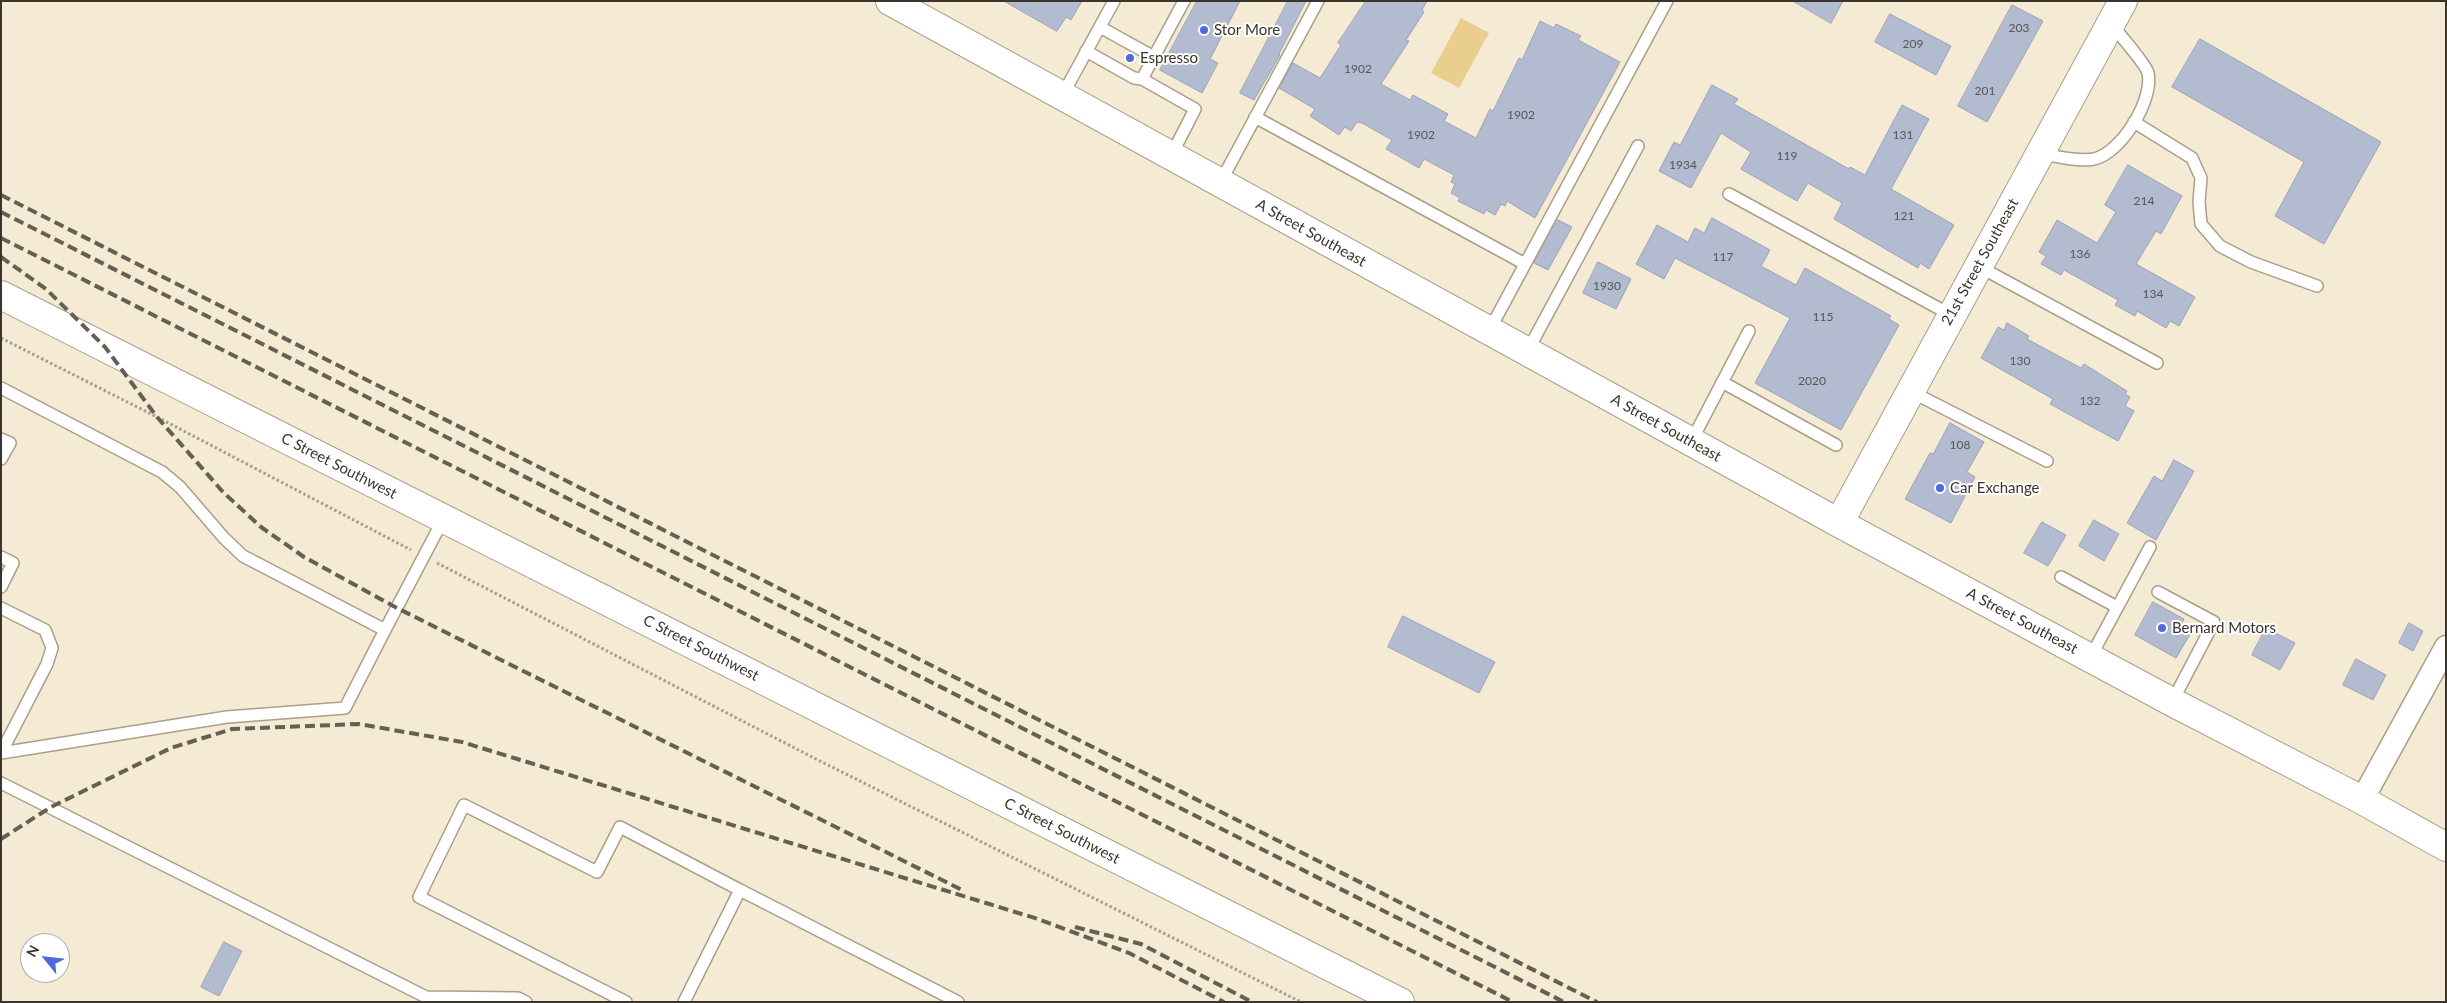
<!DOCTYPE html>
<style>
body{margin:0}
#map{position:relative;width:2447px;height:1003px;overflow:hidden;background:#f5ebd4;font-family:Lato,sans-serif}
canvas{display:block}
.frame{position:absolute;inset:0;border:2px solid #39352c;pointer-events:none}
.north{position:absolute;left:20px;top:933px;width:50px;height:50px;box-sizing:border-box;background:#fff;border:1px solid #b0aeab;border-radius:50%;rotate:299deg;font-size:14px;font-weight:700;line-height:20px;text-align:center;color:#39352c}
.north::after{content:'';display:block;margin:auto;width:18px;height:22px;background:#5069de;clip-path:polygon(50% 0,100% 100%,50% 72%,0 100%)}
</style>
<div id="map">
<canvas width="2447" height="1003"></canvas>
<div class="frame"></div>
<div class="north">N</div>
</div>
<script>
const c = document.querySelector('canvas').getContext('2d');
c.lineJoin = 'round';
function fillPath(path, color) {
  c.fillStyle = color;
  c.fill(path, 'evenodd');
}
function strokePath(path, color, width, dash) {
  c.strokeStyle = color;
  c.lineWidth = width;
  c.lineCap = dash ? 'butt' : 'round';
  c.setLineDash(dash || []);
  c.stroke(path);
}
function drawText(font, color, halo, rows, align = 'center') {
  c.font = font + ' Lato,sans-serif';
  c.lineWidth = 4;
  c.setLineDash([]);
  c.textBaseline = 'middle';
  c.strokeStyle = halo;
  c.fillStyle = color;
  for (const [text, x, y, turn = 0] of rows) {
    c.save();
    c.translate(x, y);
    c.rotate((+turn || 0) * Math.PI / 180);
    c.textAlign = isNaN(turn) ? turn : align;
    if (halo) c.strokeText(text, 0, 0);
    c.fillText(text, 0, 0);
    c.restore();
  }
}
const green = new Path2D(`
 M1461,18L1489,33L1459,88L1431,73Z`);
const building = new Path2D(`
 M1004,1H1082L1071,20L1066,17L1057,31Z
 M1197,1H1240L1210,59L1218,63L1202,93L1160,70Z
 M1288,1H1306L1279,54L1280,55L1254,100L1240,93Z
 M1366,1H1427L1422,10L1424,12L1406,40L1409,41L1381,84L1410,100L1413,95L1448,114L1444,121L1476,138L1490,109L1493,111L1519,58L1522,60L1540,21L1554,28L1556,24L1581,36L1578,40L1620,62L1535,218L1507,201L1505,206L1501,204L1495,215L1486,210L1484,214L1458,201L1460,198L1451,193L1455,184L1451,182L1454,175L1424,159L1419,168L1386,149L1392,140L1362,123L1357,122L1351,131L1345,127L1339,135L1310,116L1315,109L1279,88L1293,63L1320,78L1341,45L1338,43Z
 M1793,1H1843L1831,23Z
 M2012,5L2043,21L1987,122L1958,106Z
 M1890,14L1951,46L1936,75L1875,42Z
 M2200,39L2381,142L2324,244L2275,216L2304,162L2172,87Z
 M1712,85L1738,99L1734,104L1849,169L1850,167L1865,175L1902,105L1929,119L1891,189L1954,225L1929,269L1920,263L1918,268L1834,219L1842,203L1808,183L1797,201L1741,169L1751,152L1721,133L1691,188L1659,171L1674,142L1680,145Z
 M2128,165L2182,196L2161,234L2156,231L2136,264L2195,297L2179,326L2170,321L2166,328L2137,311L2135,316L2115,305L2118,300L2064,270L2061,275L2041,264L2046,256L2039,252L2057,220L2097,243L2116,212L2105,205Z
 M1712,218L1770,250L1761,266L1796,285L1805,268L1891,316L1889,319L1899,325L1841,430L1755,383L1790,318L1675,258L1664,279L1636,264L1657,225L1688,242L1695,228L1704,233Z
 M1558,220L1572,227L1548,270L1534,263Z
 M1598,262L1631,279L1616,309L1583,293Z
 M2007,323L2029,336L2027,339L2081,368L2084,364L2127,391L2125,394L2130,397L2125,406L2134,411L2118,441L2050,404L2053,399L1981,358L1998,327L2004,330Z
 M1950,423L1984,442L1967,472L1975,477L1951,523L1905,499L1930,453L1933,454Z
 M2174,460L2194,471L2156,540L2127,523L2154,476L2162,481Z
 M2094,520L2119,534L2104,561L2079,546Z
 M2042,522L2066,535L2048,566L2024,553Z
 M2153,602L2184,619L2181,625L2192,631L2176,658L2135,635Z
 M1403,616L1495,662L1479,693L1388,647Z
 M2409,623L2423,631L2413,651L2399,643Z
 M2266,628L2295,643L2280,670L2252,655Z
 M2356,659L2386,675L2373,700L2343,685Z
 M224,942L242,951L219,996L201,987Z`);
const path = new Path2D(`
 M1,338L157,417L411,550
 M437,563L812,757L1301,1002`);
const lane = new Path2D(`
 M1100,27L1154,57
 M1086,51L1134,78L1142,79
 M1062,96L1114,1
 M1255,117L1525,264
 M2134,122L2192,158L2201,178L2199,202L2201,224L2220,246L2251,262L2317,286
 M2041,154C2057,156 2078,162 2094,159C2121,153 2154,100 2148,73C2146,64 2119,34 2112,25
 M1171,156L1195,109L1142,79L1184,1
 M1220,183L1318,1
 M1729,194L1951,315
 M1978,266L2157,363
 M1489,331L1667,1
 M1527,352L1638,146
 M1722,382L1836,445
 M1,388L162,472L180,487L224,538L243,556L385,630L444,518
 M1910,391L2047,461
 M1,439L10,443L1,459
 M1691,442L1749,331
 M1,557L13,563L1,587
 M2061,577L2117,607
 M2158,592L2214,622L2172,702
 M1,608L45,630L52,648L47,664L1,753
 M2090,658L2150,547
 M1,753L227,717L345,708L385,630
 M1,783L426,997L518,998L526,1002
 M740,890L958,1002
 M626,1002L419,897L464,805L597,872L620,827L740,890L684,1002`);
const street = new Path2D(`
 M2362,800L2446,647`);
const secondary = new Path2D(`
 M890,1L1839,523L2172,702L2362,800L2446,847
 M1,295L1400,1002
 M1839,523L2123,1`);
const rail = new Path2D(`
 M1,195L1597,1002
 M1,212L1564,1002
 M1,238L1513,1002
 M1,257L46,289L105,347L157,417L223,492L261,527L304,557L397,608L964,891
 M1,839L51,807L171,748L232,729L359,724L462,742L1038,919L1129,953L1224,1002
 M1075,927L1141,944L1252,1002`);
const markers = [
 [1204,30,5,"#5069de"],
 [1130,58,5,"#5069de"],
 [1940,488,5,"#5069de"],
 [2162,628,5,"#5069de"]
];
const numberNames = [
 ["203",2019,28],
 ["209",1913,44],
 ["1902",1358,69],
 ["201",1985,91],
 ["1902",1521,115],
 ["1902",1421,135],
 ["131",1903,135],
 ["119",1787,156],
 ["1934",1683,165],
 ["214",2144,201],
 ["121",1904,216],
 ["136",2080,254],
 ["117",1723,257],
 ["1930",1607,286],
 ["134",2153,294],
 ["115",1823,317],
 ["130",2020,361],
 ["2020",1812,381],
 ["132",2090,401],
 ["108",1960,445]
];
const poiNames = [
 ["Stor More",1214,30],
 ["Espresso",1140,58],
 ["Car Exchange",1950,488],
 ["Bernard Motors",2172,628]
];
const streetNames = [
 ["A Street Southeast",1311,233,29],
 ["21st Street Southeast",1980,262,-61],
 ["A Street Southeast",1666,428,29],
 ["C Street Southwest",339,466,27],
 ["A Street Southeast",2022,621,28],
 ["C Street Southwest",701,648,27],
 ["C Street Southwest",1062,831,27]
];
fillPath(green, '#eace8e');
fillPath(building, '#b3bbd1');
strokePath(building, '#9ba2b8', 1);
strokePath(lane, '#a9a08a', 14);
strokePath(street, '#a9a08a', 25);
strokePath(secondary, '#a9a08a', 30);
strokePath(path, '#a59e8d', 3, [2.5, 2.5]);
strokePath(lane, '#fff', 11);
strokePath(street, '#fff', 22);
strokePath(secondary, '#fff', 28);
strokePath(rail, '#666054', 4, [10, 5]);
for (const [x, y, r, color] of markers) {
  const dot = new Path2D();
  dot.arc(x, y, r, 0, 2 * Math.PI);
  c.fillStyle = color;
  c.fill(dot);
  strokePath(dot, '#fff', 2);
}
drawText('12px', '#585655', null, numberNames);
drawText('15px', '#39352c', '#fff', poiNames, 'left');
drawText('15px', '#39352c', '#fff', streetNames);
</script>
